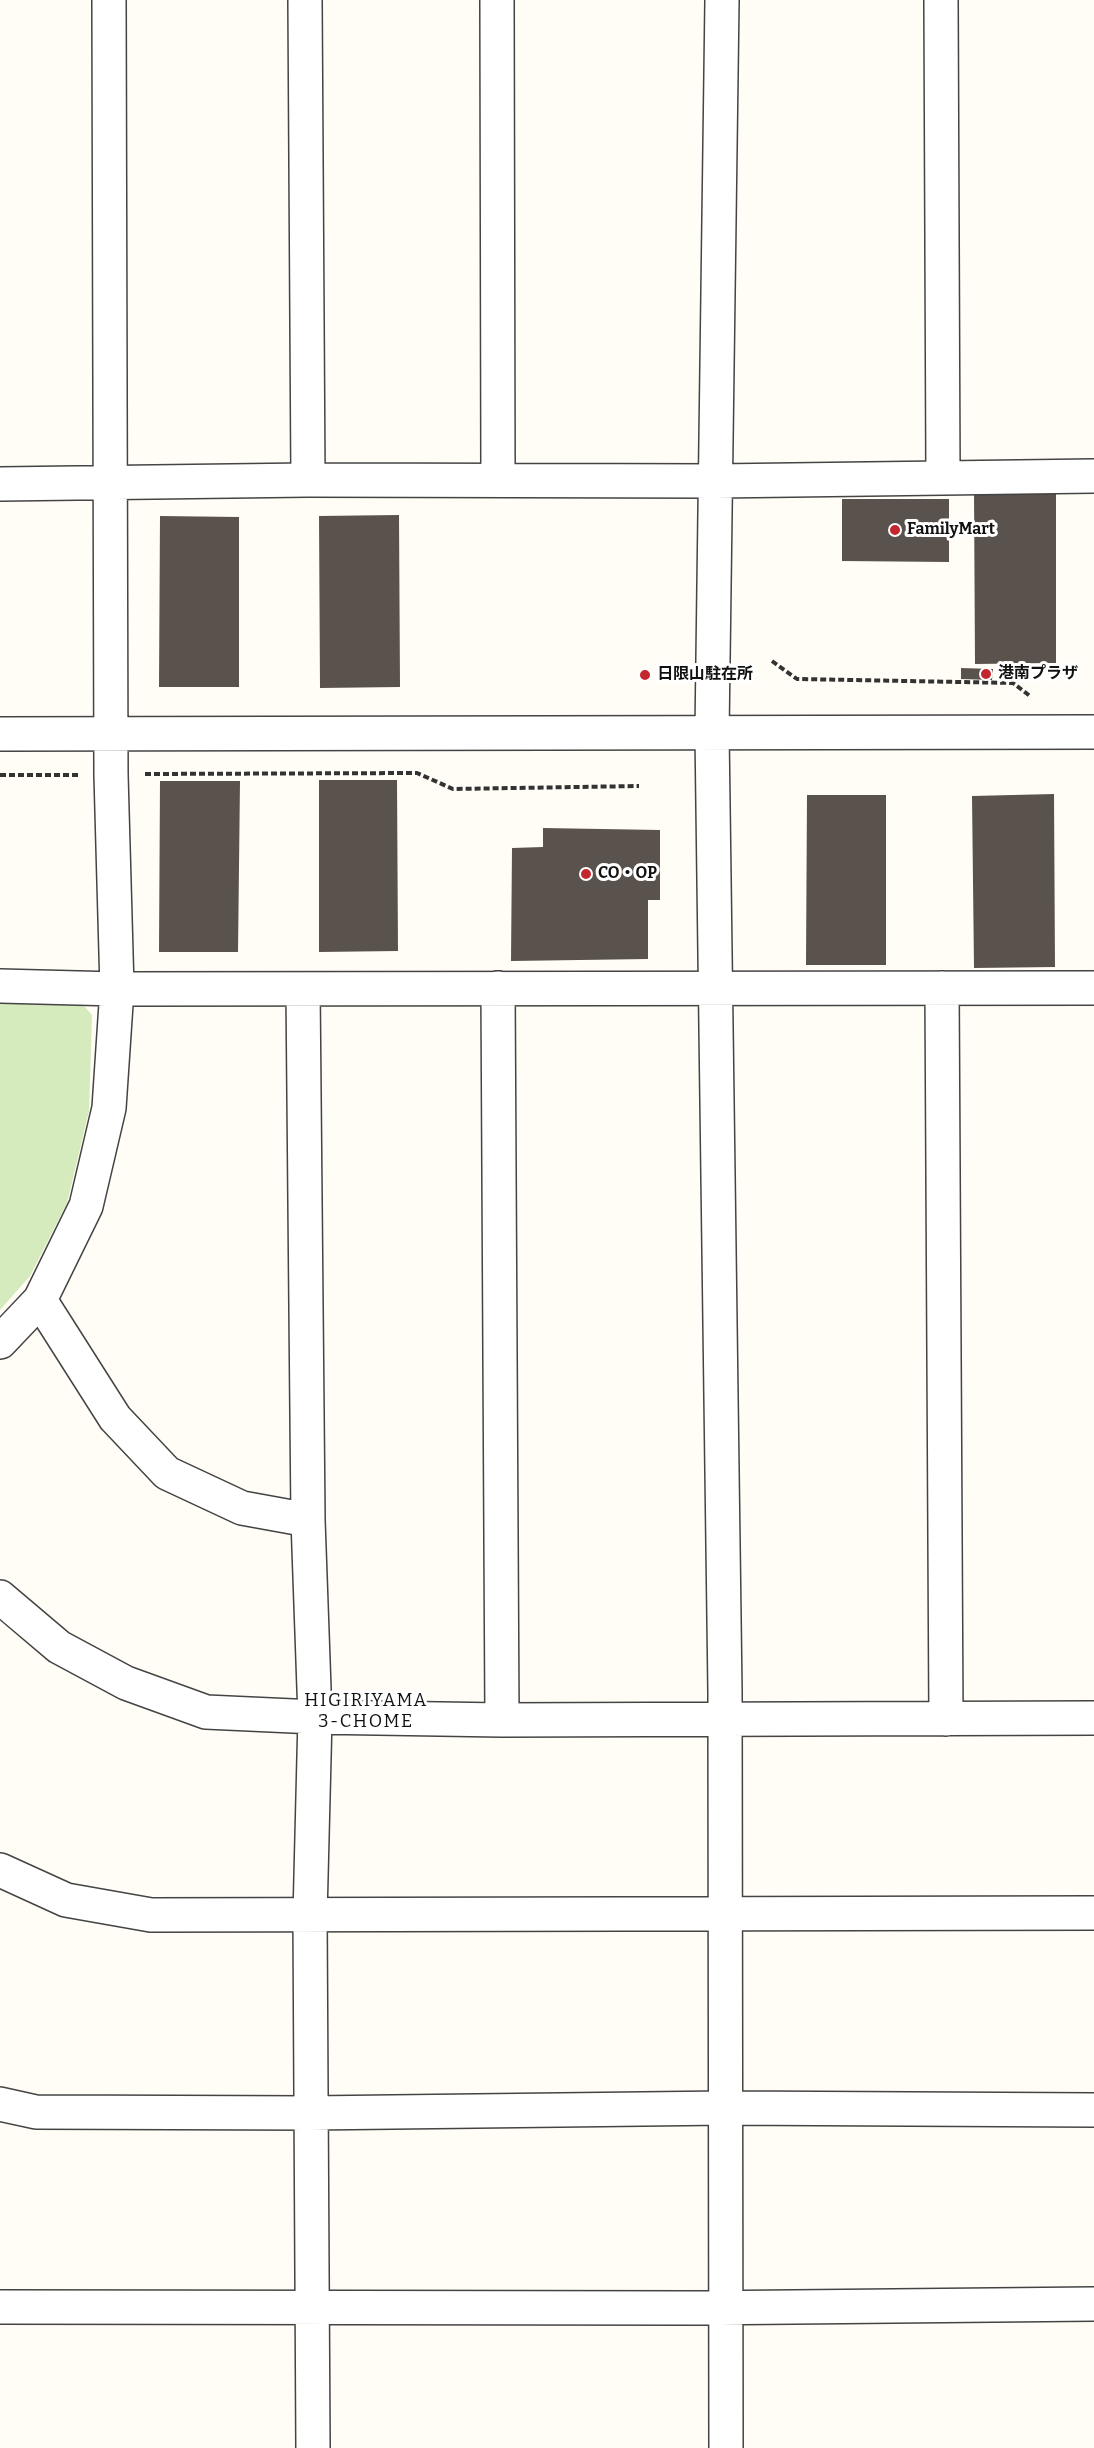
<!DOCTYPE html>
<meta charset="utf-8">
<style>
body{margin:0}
canvas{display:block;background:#fffdf5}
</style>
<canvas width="1094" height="2448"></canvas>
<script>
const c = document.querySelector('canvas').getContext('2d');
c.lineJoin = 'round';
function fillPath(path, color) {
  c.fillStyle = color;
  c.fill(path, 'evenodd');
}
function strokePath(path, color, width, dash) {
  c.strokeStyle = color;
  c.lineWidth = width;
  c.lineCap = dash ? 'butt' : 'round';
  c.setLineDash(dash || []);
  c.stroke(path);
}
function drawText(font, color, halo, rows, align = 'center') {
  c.font = font + ' Bitter,"Noto Sans JP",serif';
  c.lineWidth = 6;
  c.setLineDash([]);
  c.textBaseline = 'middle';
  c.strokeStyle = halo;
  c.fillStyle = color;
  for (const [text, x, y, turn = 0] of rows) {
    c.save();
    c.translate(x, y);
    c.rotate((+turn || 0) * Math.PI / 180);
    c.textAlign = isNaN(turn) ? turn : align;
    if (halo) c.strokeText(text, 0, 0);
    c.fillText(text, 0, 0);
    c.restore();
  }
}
const green = new Path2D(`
 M77,998L92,1015L89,1111L67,1203L30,1276L0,1310V999Z`);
const building = new Path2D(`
 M974,491H1056V663L975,664Z
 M842,499H949V562L842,561Z
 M399,515L400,687L320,688L319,516Z
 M160,516L239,517V687H159Z
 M961,668L993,669L992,680L961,679Z
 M319,780H397L398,951L319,952Z
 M160,781H240L238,952H159Z
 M1054,794L1055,967L974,968L972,796Z
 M807,795H886V965H806Z
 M543,828L660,830V900H648V959L511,961L512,848L543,847Z`);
const path = new Path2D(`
 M772,661L797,679L1013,683L1030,696
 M145,774L417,773L453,789L639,786
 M0,775H78`);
const minor = new Path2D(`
 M305,0L308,480
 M497,0L498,480
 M722,0L712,732L725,1692L726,2448
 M941,0L943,476
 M0,484L308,480L717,481L1094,476
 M0,734L1094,732
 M0,986L117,989L1094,988
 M498,988L502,1720
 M942,988L946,1719
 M303,989L308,1520L315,1717L310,1916L313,2448
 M40,1300L115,1418L167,1473L242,1508L308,1520
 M0,1342L40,1300L86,1206L109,1108L117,989L111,775L109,0
 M0,1597L59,1647L126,1683L206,1712L315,1717L502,1720L1094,1718
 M0,1870L66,1900L151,1915L1094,1913
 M0,2104L36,2112L310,2113L726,2108L1094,2110
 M0,2307L693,2308L1094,2304`);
const markers = [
 [895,530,6,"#c4262e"],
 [986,674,6,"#c4262e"],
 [645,675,6,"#c4262e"],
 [586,874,6,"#c4262e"]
];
const poiNames = [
 ["FamilyMart",907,530],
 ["港南プラザ",998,674],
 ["日限山駐在所",657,675],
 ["CO・OP",598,874]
];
const neighbourhoodNames = [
 ["HIGIRIYAMA",366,1701],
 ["3-CHOME",366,1722]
];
fillPath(green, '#d5ebbd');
fillPath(building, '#5a524d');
strokePath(minor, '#444', 36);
strokePath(path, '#333', 4, [6, 3]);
strokePath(minor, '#fff', 33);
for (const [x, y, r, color] of markers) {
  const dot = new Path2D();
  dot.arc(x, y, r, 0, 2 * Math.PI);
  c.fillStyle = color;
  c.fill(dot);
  strokePath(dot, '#fff', 2);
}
drawText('bold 16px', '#111', '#fff', poiNames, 'left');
c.letterSpacing = '1.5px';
drawText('18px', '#111', '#fff', neighbourhoodNames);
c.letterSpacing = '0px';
</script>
